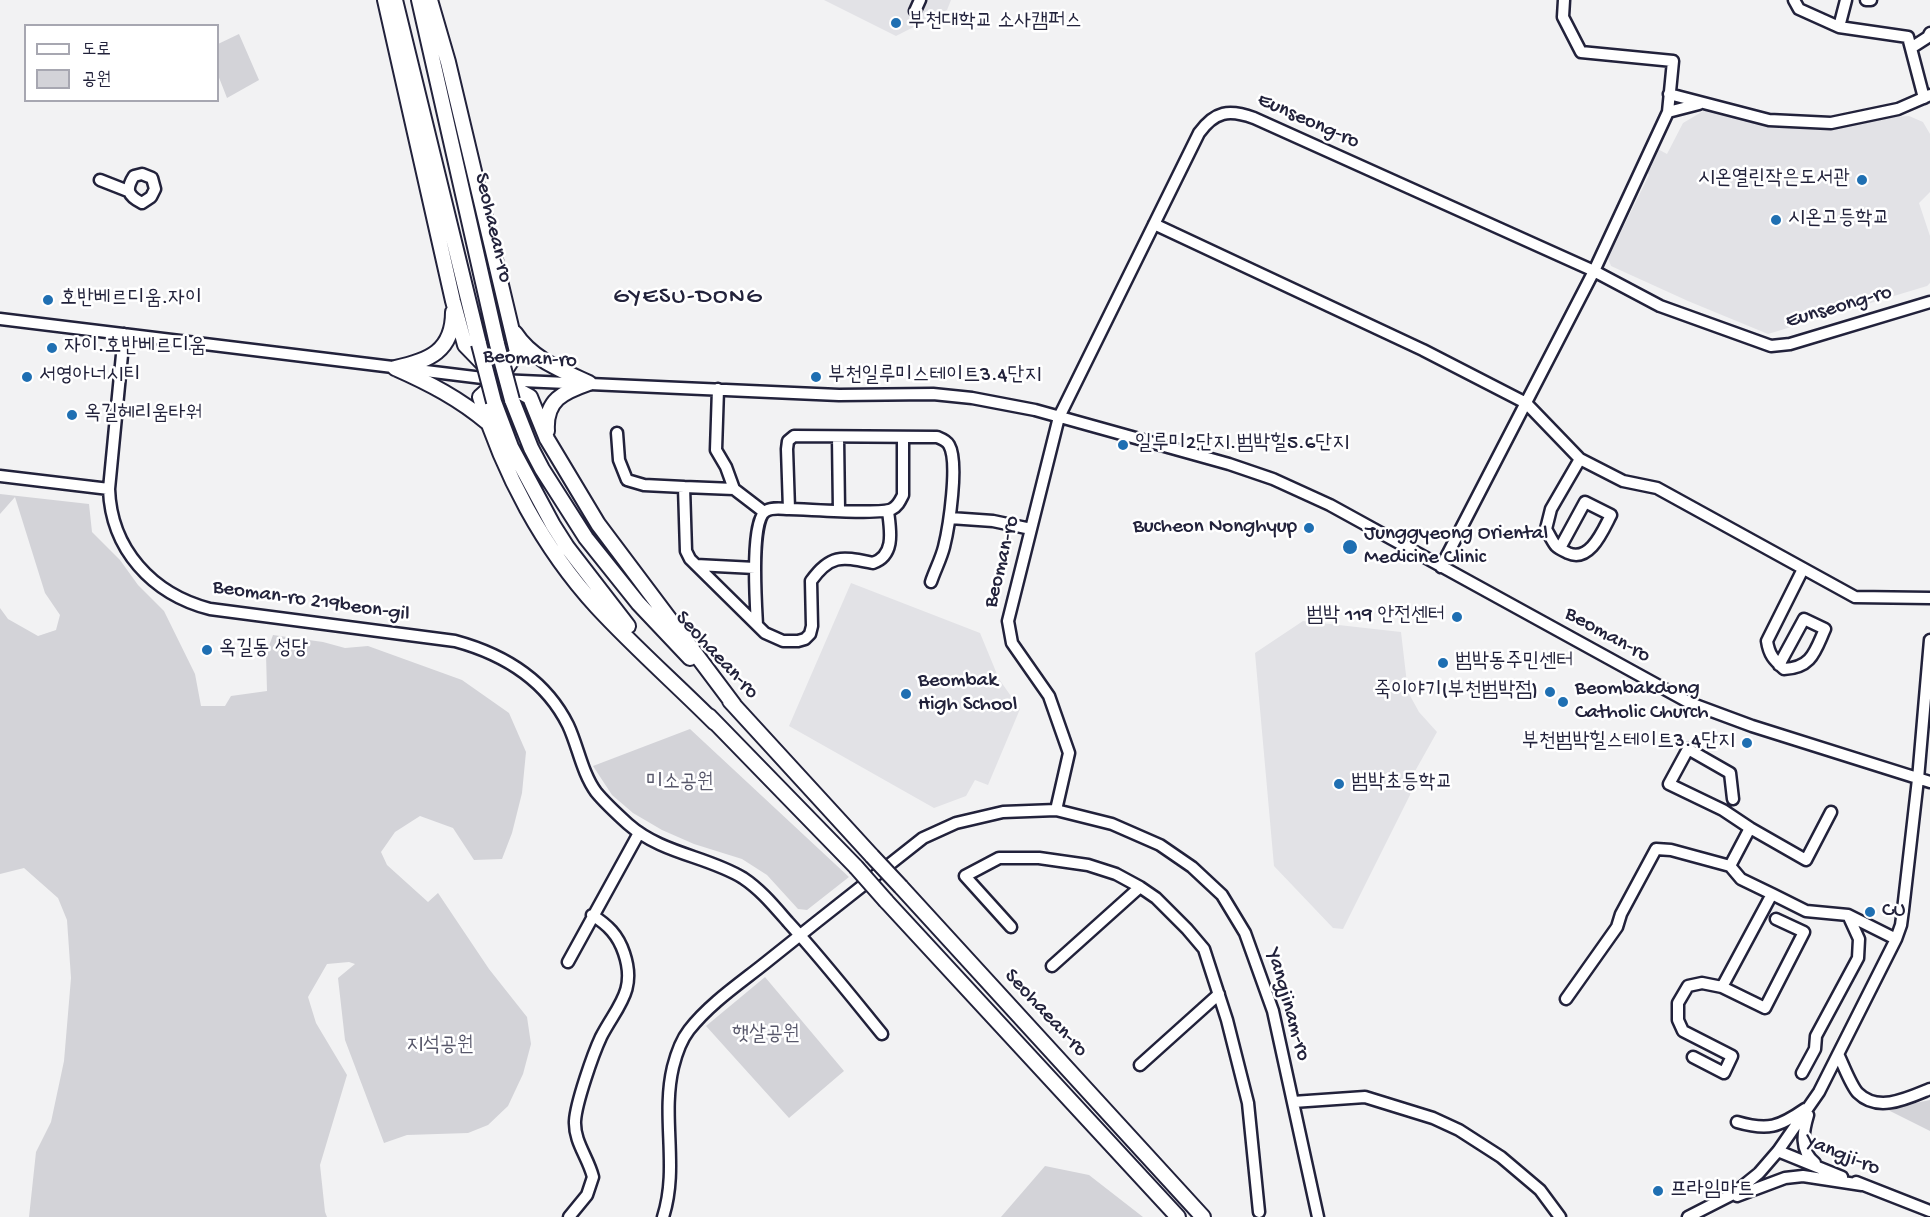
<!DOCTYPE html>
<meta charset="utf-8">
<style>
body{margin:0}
#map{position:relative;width:1930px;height:1217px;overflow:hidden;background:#f2f2f3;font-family:"Gochi Hand","Poor Story",sans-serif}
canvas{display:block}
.legend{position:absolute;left:24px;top:24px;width:195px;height:78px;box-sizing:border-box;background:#fff;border:2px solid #a7a7b1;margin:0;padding:8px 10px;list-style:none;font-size:18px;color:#22223b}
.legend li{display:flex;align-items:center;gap:12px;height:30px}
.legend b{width:30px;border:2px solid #a7a7b1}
</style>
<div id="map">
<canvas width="1930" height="1217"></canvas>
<ul class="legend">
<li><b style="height:8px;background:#fff"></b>도로</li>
<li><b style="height:16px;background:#d3d3d8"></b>공원</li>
</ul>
</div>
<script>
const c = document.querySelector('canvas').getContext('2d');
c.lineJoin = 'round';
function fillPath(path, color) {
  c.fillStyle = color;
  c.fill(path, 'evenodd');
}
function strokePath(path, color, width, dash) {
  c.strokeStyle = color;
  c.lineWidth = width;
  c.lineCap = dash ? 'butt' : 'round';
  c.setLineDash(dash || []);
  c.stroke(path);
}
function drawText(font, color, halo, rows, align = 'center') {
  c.font = font + ' "Gochi Hand","Poor Story",sans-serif';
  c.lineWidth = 5;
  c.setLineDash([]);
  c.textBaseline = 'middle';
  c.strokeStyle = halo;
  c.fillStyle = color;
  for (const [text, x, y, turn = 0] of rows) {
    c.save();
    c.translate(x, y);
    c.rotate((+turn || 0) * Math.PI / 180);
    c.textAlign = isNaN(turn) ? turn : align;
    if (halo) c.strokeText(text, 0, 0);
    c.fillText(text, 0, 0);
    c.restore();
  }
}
const built = new Path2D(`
 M824,0H951L947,10L896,36Z
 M1705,110L1769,124L1909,116L1923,122L1930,134V192L1919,203L1930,236V283L1927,286L1768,334L1688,301L1611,266L1608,258L1649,175L1644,168L1654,147L1667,154L1683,123Z
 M851,583L980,633L999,679L1020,709L988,785L975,780L966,796L934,808L789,726Z
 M1303,621L1401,632L1408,692L1419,712L1437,732L1414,773L1410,795L1343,929L1333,928L1274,866L1255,653Z`);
const green = new Path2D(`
 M239,34L259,80L227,98L218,75V44Z
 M0,494L89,504L92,532L120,560L138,585L164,611L195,674L201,706H225L231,696L267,691L266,654L273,635L323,642L345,648L368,646L462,680L509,713L526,752L522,793L512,833L502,859L474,860L453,828L420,816L395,832L381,852L387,865L428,902L438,893L489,969L527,1017L531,1044L523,1074L508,1106L488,1125L468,1133L407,1135L384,1143L345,1040L338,978L355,964L349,962L327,964L308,997L316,1023L347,1075L320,1165L325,1212L327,1217H29L36,1152L51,1122L64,1061L71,978L67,920L58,898L24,868L0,874V608L8,619L38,636L56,630L60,615L45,593L15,497L0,514Z
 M690,729L849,877L807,910L798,909L767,875L742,859L694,844L662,830L633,813L612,795L593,766Z
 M765,977L844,1071L789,1118L706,1026Z
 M1930,1100V1131L1886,1109Z
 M1045,1166L1089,1175L1143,1217H1001Z`);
const minor = new Path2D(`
 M1794,0L1799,9L1839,27L1908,37L1924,98
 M1866,0H1871
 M915,11L920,0
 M1839,27L1846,0
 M1911,48L1928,37L1930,33
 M1669,94L1769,120L1831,123L1898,109L1930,95
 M1668,112L1699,104
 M142,174L152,178L155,189L151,197L142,203C128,196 125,190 134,176Z
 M100,180L128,191
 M1154,224L1423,350L1526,403L1580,459L1623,481L1657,488L1855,597L1930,598
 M0,319L499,380L839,395L933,394L972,398L1035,410L1229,464L1273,479L1330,505L1690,703L1752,726L1930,782
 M124,334L109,489C111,549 152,594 210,609L455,641C503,654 545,679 568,725C578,746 582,773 596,792C605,803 617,814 628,824C662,854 707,856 743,878C761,890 774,906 788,922C821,958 851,996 882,1034
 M718,389L716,450L726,467L734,489L764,512
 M617,433L619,460L627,480L644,485L684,487L686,551L690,559L765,633L783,641H798L805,639L810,634L812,626L811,581C831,553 843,557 873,563C896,555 890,529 888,511
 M838,437L839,510
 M0,476L109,489
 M684,487L734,489
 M789,509C806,509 881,515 892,509C898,506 900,501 903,495V437
 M950,518L993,521L1031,529
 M1560,548L1585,502L1611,515C1603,530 1590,563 1568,553C1564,551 1559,549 1556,546C1552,541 1549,534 1546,529L1551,509L1580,459
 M696,565L755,568
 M1441,567L1594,271L1668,112L1673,61L1581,52L1563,17L1564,0
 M757,625C756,606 750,520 766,511C772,507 782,509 789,509L787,449L788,441L794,436L937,437C942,439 946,440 949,445C959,462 949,527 944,547C941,559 935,570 931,582
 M1779,665L1804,619L1825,629C1815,651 1812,668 1784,669C1774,660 1769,655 1767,641L1803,569
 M1733,799L1730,773L1688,749L1669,784L1723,810L1750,828
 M1056,810L1069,753L1049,696L1012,643L1008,621L1059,417L1199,133C1215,111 1229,109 1254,118L1594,271L1660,306L1771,346L1790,344L1930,302
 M1730,866L1750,828L1806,860L1831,812
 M1776,919L1804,932L1765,1008L1722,987L1772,894L1806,911L1848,915L1896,939
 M1011,927L965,876L999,858H1039L1088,865L1116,874L1140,887L1156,898L1187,929L1204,949L1227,1020L1248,1103L1259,1212
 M568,962L639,833
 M1052,966L1140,887
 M1566,999L1617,927L1621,914L1656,849L1671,850L1730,866L1741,879L1772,894
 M1838,1054C1843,1064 1851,1086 1858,1093C1878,1113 1908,1098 1930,1089
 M1693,1057L1724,1073L1732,1056L1683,1031L1678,1020V1003L1688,986L1702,983L1722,987
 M1140,1065L1219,994
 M1802,1073L1815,1049L1816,1036L1858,958L1859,939L1848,915
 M1293,1102L1365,1097L1433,1118L1459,1130L1501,1157L1540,1190L1560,1217
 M1808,1115C1803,1132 1799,1150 1815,1163
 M1737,1122C1768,1131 1779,1127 1805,1109
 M1778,1151L1842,1177
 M1856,1182L1930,1211
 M1737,1196L1785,1178L1803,1176L1862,1185
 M569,1217L587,1195L593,1177C588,1157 574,1142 575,1121C576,1103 593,1054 601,1037C617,1006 637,991 624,953C618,935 608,925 592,915
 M663,1217C679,1168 661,1117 673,1067C676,1055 682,1039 689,1030C711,1002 742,982 769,960C820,919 871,879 923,838L956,823L1003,812L1056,810L1112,824L1160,845L1192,867L1222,895L1245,933L1273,1011L1318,1217
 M1688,1217L1733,1194L1759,1173L1778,1151L1819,1092L1896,939L1901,925L1903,910L1918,779L1930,640`);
const major = new Path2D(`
 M385,0L453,301L465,345L499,380L480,397C503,473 543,548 597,607C634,647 676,684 715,723
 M395,0L479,344
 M419,0L497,344
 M430,0L448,62L517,352L499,380L530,397L547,439L598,524L734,705
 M515,333C532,359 561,370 589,383
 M395,368C429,383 460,399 488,423
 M395,368C429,361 453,351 453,312
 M512,400L531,448L542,469L586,538L638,603L690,658
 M494,402L511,447L553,525L567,547L628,626
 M547,431C545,400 563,392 589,383
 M730,701L872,856
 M709,716L856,867
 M901,887L1203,1217
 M886,901L1178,1217`);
const majorBridge = new Path2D(`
 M479,344L494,402
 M497,344L512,400
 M872,856L901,887
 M856,867L886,901`);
const markers = [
 [896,23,6,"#1f6fb2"],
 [1862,180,6,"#1f6fb2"],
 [1776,220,6,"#1f6fb2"],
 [48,300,6,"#1f6fb2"],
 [52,348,6,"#1f6fb2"],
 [27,377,6,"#1f6fb2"],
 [816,377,6,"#1f6fb2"],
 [72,415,6,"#1f6fb2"],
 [1123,445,6,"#1f6fb2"],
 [1309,528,6,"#1f6fb2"],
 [1350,547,8,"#1f6fb2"],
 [1457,617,6,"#1f6fb2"],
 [207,650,6,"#1f6fb2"],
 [1443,663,6,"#1f6fb2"],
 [1550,692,6,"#1f6fb2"],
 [906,694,6,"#1f6fb2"],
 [1563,702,6,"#1f6fb2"],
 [1747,743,6,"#1f6fb2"],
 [1339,784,6,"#1f6fb2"],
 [1870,912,6,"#1f6fb2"],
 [1658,1191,6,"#1f6fb2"]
];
const poiNames = [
 ["부천대학교 소사캠퍼스",908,23],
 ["시온열린작은도서관",1850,180,"right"],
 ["시온고등학교",1788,220],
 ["호반베르디움.자이",60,300],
 ["자이.호반베르디움",64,348],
 ["서영아너시티",39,377],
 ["부천일루미스테이트3.4단지",828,377],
 ["옥길헤리움타워",84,415],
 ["일루미2단지.범박힐5.6단지",1135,445],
 ["Bucheon Nonghyup",1297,528,"right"],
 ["Junggyeong Oriental",1364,535],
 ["Medicine Clinic",1364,559],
 ["범박 119 안전센터",1445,617,"right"],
 ["옥길동 성당",219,650],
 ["범박동주민센터",1455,663],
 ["Beombak",918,682],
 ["High School",918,706],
 ["Beombakdong",1575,690],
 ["Catholic Church",1575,714],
 ["죽이야기(부천범박점)",1538,692,"right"],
 ["부천범박힐스테이트3.4단지",1735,743,"right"],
 ["범박초등학교",1351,784],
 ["CU",1882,912],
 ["프라임마트",1670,1191]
];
const streetNames = [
 ["Eunseong-ro",1308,122,24],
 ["Seohaean-ro",492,228,77],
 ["Eunseong-ro",1839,308,-16],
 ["Beoman-ro",530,360,3],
 ["Beoman-ro",1003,562,-76],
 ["Beoman-ro 219beon-gil",311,602,8],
 ["Beoman-ro",1607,636,29],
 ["Seohaean-ro",716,656,47],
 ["Yangjinam-ro",1287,1005,74],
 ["Seohaean-ro",1045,1014,47],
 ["Yangji-ro",1842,1156,22]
];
const parkNames = [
 ["미소공원",680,784],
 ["햇살공원",766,1036],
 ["지석공원",440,1047]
];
const quarterNames = [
 ["GYESU-DONG",688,298]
];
fillPath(built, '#e2e2e6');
fillPath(green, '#d3d3d8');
strokePath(minor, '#22223b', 15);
strokePath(major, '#22223b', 18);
strokePath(minor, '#fff', 10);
strokePath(major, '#fff', 14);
strokePath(majorBridge, '#22223b', 18, []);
strokePath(majorBridge, '#fff', 14);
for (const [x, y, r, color] of markers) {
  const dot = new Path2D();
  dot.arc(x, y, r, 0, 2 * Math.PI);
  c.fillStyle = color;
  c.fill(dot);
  strokePath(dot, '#fff', 2);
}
drawText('21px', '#22223b', '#fff', poiNames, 'left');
drawText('21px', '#22223b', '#fff', streetNames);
drawText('21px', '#57576a', '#fff', parkNames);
c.letterSpacing = '1.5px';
drawText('24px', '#22223b', '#fff', quarterNames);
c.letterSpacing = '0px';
</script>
